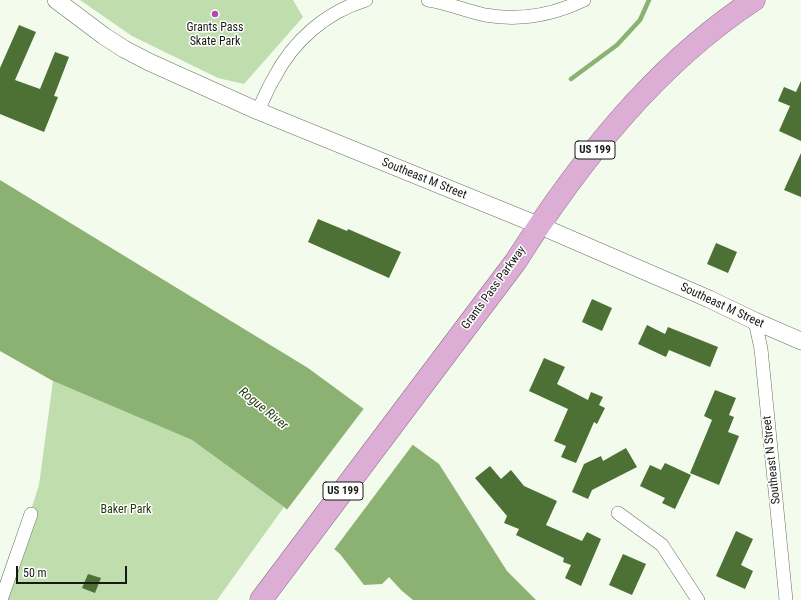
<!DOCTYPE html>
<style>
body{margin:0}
#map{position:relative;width:801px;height:600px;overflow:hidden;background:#f2fbec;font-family:"Roboto Condensed",sans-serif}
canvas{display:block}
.scale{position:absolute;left:16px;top:566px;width:111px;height:18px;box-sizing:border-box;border:2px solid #161914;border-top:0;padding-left:5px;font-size:12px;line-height:14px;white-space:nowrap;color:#161914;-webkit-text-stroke:3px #fff;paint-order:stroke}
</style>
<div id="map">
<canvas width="801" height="600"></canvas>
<div class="scale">50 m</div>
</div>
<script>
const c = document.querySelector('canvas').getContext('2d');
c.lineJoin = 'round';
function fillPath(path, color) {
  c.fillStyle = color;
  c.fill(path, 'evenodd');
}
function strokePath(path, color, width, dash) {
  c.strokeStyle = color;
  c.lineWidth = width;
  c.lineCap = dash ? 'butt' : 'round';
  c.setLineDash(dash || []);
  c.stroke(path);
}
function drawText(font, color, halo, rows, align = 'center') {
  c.font = font + ' "Roboto Condensed",sans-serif';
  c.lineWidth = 3;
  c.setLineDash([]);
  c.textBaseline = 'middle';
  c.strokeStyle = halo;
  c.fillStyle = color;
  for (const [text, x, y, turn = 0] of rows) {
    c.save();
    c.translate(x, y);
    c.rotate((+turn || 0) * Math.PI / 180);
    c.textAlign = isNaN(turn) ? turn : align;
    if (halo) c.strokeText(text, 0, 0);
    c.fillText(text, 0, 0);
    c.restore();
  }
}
const green = new Path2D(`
 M80,0H293L303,17L244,84L218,78L132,36Z
 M53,381L192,440L284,507L217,600H0L7,584L39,485Z`);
const water = new Path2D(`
 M0,180L308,368L439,464L507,571L536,600H413L402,591L389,577L382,584L364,585L340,554L284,507L192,440L53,381L0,351Z`);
const pier = new Path2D(`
 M365,407L414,443L333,551L286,511Z`);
const stream = new Path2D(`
 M571,79L617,45L640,20L649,0`);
const building = new Path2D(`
 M19,25L36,32L15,80L40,89L55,52L69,57L54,96L58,97L44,132L0,114V68Z
 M801,81V141L779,131L790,106L778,101L784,87L796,92Z
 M801,153V197L784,190Z
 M318,219L347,231L348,229L401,252L389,278L308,242Z
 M716,243L737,252L728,273L707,264Z
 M592,299L612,308L602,331L582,322Z
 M647,325L665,334L668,327L718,347L710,367L669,350L666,357L638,344Z
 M544,358L565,367L557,384L588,400L591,392L603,397L599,405L605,408L597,424L594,422L576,463L561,457L566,446L554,441L568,409L529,391Z
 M715,390L736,398L729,415L734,417L728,432L739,436L719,485L690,473L712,420L704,416Z
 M626,448L637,467L592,490L588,499L572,492L584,464L601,456L603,461Z
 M665,463L691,475L675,509L662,503L665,498L640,486L650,465L661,470Z
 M490,466L501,479L511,470L524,486L557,501L546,525L582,541L587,532L601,539L581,586L565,578L571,565L563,562L564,558L516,535L519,529L504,523L507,516L475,478Z
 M736,531L753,539L741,565L753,571L745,589L716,576Z
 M623,554L646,564L632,595L609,585Z
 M88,574L101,578L95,593L82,588Z`);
const minor = new Path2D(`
 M428,0C448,3 466,11 485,15C519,21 553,15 584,0
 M258,111C263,100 268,88 274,78C293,41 326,12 366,0
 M755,321L761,349L786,600
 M618,513L662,545L698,600
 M1,600L31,514`);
const tertiary = new Path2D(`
 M56,0L104,36L124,49L149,62L258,111L538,225L709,299L755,321L801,341`);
const trunk = new Path2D(`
 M261,600L516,261C579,162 655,65 754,0`);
const markers = [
 [215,14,4,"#b449aa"]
];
const shields = [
 [595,150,40],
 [343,491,40]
];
const shieldNames = [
 ["US 199",595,150],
 ["US 199",343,491]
];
const poiNames = [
 ["Grants Pass",215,28],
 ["Skate Park",215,42]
];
const streetNames = [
 ["Southeast M Street",424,179,22],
 ["Grants Pass Parkway",494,288,-54],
 ["Southeast M Street",722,306,25],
 ["Southeast N Street",772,460,-96]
];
const parkNames = [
 ["Baker Park",126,510]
];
const waterNames = [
 ["Rogue River",263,409,39]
];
fillPath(green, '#bfddad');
fillPath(water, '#8cb273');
fillPath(pier, '#f2fbec');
strokePath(stream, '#8cb273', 4.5);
fillPath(building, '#4d7034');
strokePath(minor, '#687063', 14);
strokePath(tertiary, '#687063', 18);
strokePath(trunk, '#916d8b', 23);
strokePath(minor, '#fff', 13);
strokePath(tertiary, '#fff', 17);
strokePath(trunk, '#dcaed6', 22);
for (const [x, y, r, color] of markers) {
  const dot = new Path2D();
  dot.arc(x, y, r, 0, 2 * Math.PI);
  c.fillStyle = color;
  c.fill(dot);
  strokePath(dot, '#fff', 1.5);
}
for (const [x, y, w] of shields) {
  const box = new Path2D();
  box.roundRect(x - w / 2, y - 9, w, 18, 3);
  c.fillStyle = '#fff';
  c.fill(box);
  strokePath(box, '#161914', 1);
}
drawText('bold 11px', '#161914', null, shieldNames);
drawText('12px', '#161914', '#fff', poiNames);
drawText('12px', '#161914', '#fff', streetNames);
drawText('12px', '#233c0f', '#fff', parkNames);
drawText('italic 13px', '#274013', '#fff', waterNames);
</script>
